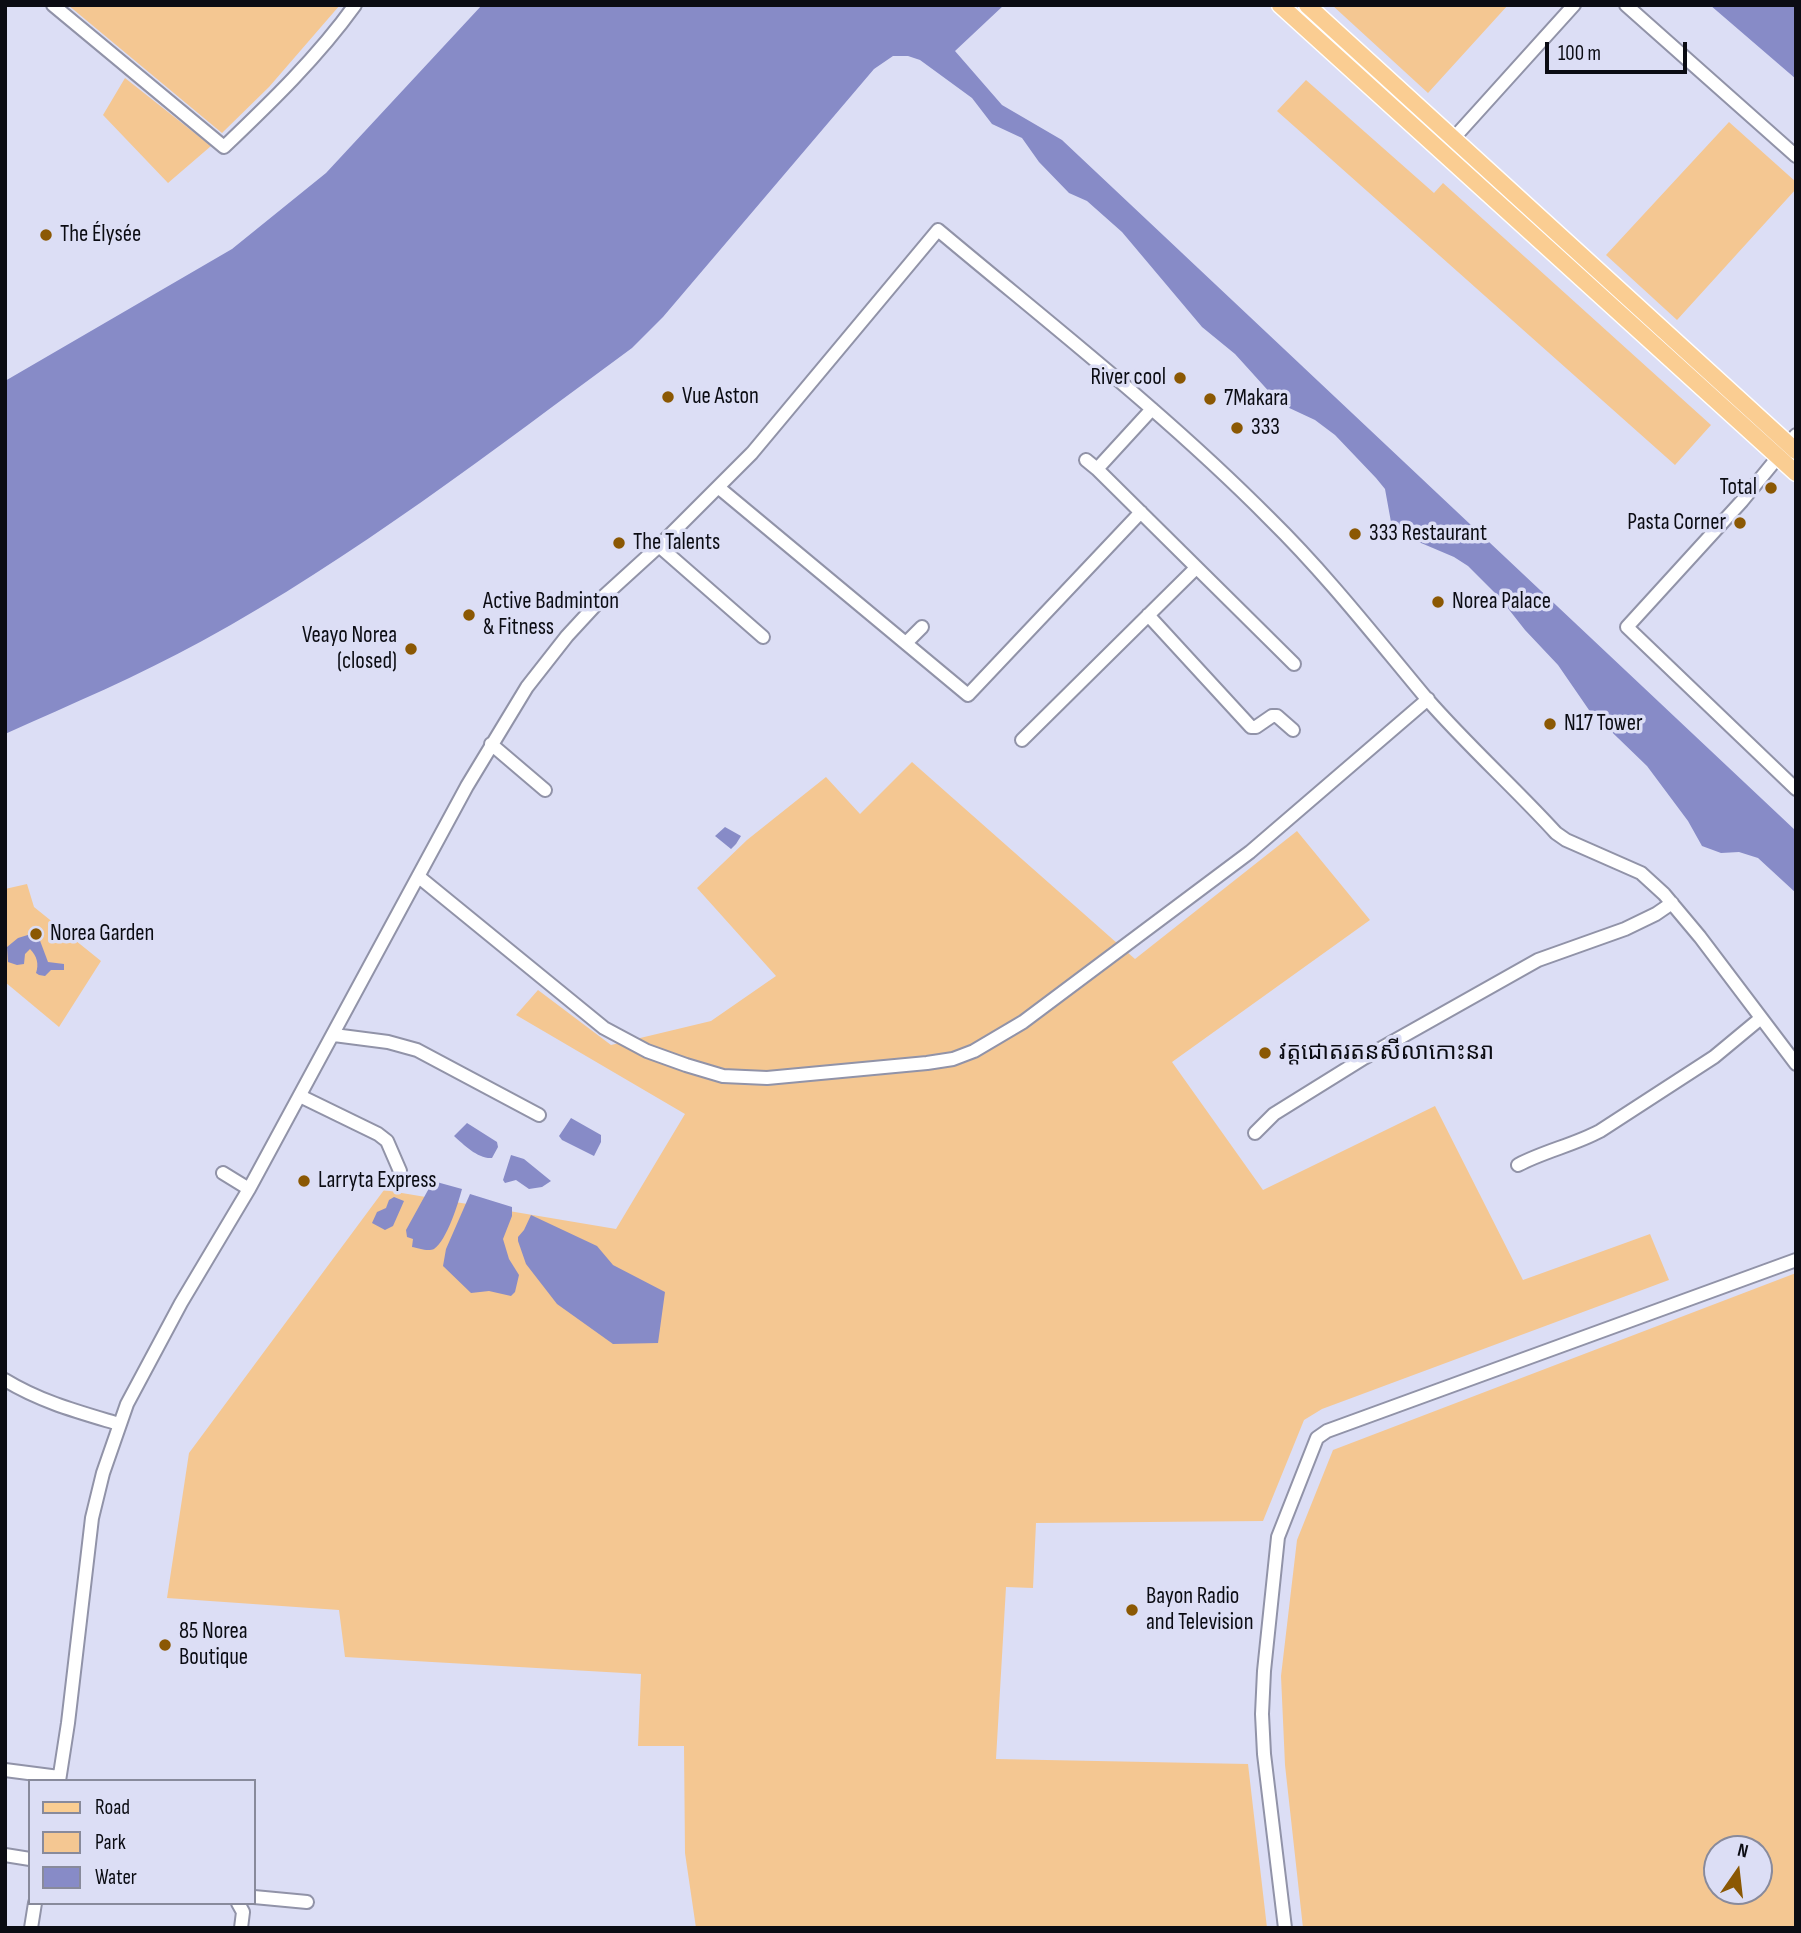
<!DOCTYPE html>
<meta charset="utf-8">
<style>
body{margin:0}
#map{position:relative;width:1801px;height:1933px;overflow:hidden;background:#dcdef5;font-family:"Sofia Sans Condensed",sans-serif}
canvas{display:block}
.frame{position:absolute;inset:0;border:7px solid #0b0c13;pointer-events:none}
.legend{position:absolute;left:28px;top:1779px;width:228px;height:126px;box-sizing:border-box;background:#dcdef5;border:2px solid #888a9b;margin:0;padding:9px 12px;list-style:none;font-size:21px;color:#0b0c13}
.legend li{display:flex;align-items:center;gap:14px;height:35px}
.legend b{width:35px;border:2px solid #888a9b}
.north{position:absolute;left:1703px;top:1835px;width:70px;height:70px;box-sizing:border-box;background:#dcdef5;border:2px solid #888a9b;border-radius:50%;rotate:14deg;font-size:19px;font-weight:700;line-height:28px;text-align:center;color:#0b0c13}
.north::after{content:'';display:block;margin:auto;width:24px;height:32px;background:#8b5803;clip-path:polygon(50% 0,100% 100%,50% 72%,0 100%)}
.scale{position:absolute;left:1545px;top:42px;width:142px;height:32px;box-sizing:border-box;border:4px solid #0b0c13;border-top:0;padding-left:9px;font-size:21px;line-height:24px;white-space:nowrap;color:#0b0c13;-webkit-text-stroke:5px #dcdef5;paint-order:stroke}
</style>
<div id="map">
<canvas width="1801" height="1933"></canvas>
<div class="frame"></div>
<ul class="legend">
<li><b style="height:9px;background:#facd92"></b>Road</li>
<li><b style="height:19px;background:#f4c792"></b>Park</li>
<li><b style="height:19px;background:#878bc7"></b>Water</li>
</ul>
<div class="north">N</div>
<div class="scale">100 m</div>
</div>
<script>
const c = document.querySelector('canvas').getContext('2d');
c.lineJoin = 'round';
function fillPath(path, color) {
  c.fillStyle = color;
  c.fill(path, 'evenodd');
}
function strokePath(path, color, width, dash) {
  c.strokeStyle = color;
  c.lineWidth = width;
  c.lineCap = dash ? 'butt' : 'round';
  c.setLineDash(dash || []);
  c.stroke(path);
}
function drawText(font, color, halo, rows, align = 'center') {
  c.font = font + ' "Sofia Sans Condensed","Noto Sans Khmer",sans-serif';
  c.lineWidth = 7;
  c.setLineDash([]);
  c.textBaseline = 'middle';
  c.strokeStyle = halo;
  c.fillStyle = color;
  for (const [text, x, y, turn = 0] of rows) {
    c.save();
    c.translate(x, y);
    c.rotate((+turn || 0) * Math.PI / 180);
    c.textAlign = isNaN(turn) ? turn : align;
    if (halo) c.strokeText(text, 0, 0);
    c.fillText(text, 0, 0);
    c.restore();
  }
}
const green = new Path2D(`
 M68,5H340L269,87L222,133Z
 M1332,5H1508L1428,93Z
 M125,78L211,146L168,183L103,115Z
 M1306,80L1434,193L1443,183L1711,425L1675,465L1277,111Z
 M1729,122L1796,182V189L1677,320L1606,255Z
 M912,762L1135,959L1297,831L1370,920L1172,1062L1263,1190L1435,1106L1523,1280L1650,1234L1669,1280L1322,1409L1304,1420L1263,1521L1036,1523L1033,1588L1006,1587L996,1759L1248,1764L1267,1928H696L685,1853L684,1746H638L641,1674L345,1657L339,1610L167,1598L189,1453L384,1190L616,1229L685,1114L516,1015L538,990L611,1045L711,1021L776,976L697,888L747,840L826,777L860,814Z
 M27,884L34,907L101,961L59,1027L5,982V889Z
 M1796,1273V1928H1303L1285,1765L1281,1676L1297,1540L1333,1450ZM1717,1849H1759V1891H1717Z`);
const water = new Path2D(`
 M482,5H1004L955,51L1002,105L1062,140L1796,831V893L1758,858L1739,852L1721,853L1702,846L1688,821L1647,766L1589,710L1558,665L1525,630L1499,597L1468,566L1454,557L1414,540L1399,530L1391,522L1385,489L1376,478L1335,435L1315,420L1285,406L1273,396L1235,354L1202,327L1122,232L1087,201L1069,193L1039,162L1022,138L992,124L972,98L920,60L908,56H893L874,69L663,317L632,348C493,450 354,558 202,641C138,676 72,704 5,734V381L232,249L326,173Z
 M1710,5H1796V79Z
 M725,827L741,836L736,844L731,849L715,836Z
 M31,934L39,938L48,962L64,964V970H51L45,976L39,975L36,973C39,964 37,956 30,949L25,954L24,964L17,965L8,962L7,947L18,938Z
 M571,1118L601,1135V1142L594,1156L562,1140L559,1136Z
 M467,1123L497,1142L498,1147L492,1158C478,1159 464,1145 454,1136Z
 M511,1155L524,1159L551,1181L542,1187L529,1189L516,1180L505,1183L503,1180Z
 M433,1181L462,1189C458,1204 447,1240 434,1249C428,1252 418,1248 412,1247L413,1239L407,1237L406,1230Z
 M470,1194L512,1207V1216L503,1239L509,1259L519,1275L515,1292L511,1296L489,1291L471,1293L443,1266L446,1249Z
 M394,1197L404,1201L393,1226L385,1230L372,1223L377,1212L386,1208L389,1200Z
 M531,1215L597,1246L613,1265L665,1292L658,1343L613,1344L557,1304L526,1264L518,1241V1237L524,1230Z`);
const minor = new Path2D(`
 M53,5L224,147C270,103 317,58 355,5
 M1626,5L1796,156
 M1453,139L1574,5
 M1796,435L1742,501L1627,627L1796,789
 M1086,460L1097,469L1152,409
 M1097,469L1294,664
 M718,487L968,695L1141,512
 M659,546L763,637
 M1148,615L1251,727H1256L1272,716H1277L1293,730
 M906,643L922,627
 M1022,740L1196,568
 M491,744L545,790
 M419,877L604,1028L647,1051L686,1065L723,1076L767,1078L927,1063L953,1059L974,1051L1023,1022L1250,852L1428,699
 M334,1035L388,1042L417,1050L539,1115
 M300,1096L378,1134L387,1141L400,1171
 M1255,1133L1274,1114L1364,1058L1538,960L1625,929L1656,914L1672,903
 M1518,1165C1544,1151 1574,1145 1600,1131L1714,1057L1761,1018
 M223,1173L249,1189
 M5,1380C41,1402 79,1412 119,1424
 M5,1770L59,1777
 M59,1781L68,1723L92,1518L103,1473L127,1404L181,1303L249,1189L467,786L527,687L567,636L603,597L659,546L752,453L938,230C1050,324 1167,415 1270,519C1327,575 1376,638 1427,699C1468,746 1514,787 1556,833L1566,840L1641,873L1664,894L1700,937L1796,1064
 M5,1855L30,1859
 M254,1897L307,1902
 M238,1903L243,1912L241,1928
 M31,1928L35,1903
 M1285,1928L1264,1754L1262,1714L1264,1671L1278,1537L1317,1438L1327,1431L1796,1260`);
const major = new Path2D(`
 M1280,5L1796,473
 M1307,5L1796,451`);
const markers = [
 [46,235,7,"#8b5803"],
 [1180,378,7,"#8b5803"],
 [668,397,7,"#8b5803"],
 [1210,399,7,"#8b5803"],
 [1237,428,7,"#8b5803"],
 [1771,488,7,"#8b5803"],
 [1740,523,7,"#8b5803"],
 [1355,534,7,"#8b5803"],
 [619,543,7,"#8b5803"],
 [1438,602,7,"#8b5803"],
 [469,615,7,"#8b5803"],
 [411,649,7,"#8b5803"],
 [1550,724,7,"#8b5803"],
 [36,934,7,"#8b5803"],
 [1265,1053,7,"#8b5803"],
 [304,1181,7,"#8b5803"],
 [1132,1610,7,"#8b5803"],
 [165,1645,7,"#8b5803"]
];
const poiNames = [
 ["The Élysée",60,235],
 ["River cool",1166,378,"right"],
 ["Vue Aston",682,397],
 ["7Makara",1224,399],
 ["333",1251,428],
 ["Total",1757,488,"right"],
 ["Pasta Corner",1726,523,"right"],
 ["333 Restaurant",1369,534],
 ["The Talents",633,543],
 ["Active Badminton",483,602],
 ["& Fitness",483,628],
 ["Norea Palace",1452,602],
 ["Veayo Norea",397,636,"right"],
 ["(closed)",397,662,"right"],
 ["N17 Tower",1564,724],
 ["Norea Garden",50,934],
 ["វត្តជោតរតនសីលាកោះនរា",1279,1053],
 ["Larryta Express",318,1181],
 ["Bayon Radio",1146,1597],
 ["and Television",1146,1623],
 ["85 Norea",179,1632],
 ["Boutique",179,1658]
];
fillPath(green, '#f4c792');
fillPath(water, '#878bc7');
strokePath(minor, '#9193a8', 16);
strokePath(major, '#fff', 19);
strokePath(minor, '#fff', 12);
strokePath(major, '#facd92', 16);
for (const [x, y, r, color] of markers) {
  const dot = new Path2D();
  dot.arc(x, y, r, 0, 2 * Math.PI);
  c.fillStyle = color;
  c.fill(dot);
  strokePath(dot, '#dcdef5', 2.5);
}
drawText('23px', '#0b0c13', '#dcdef5', poiNames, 'left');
</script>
